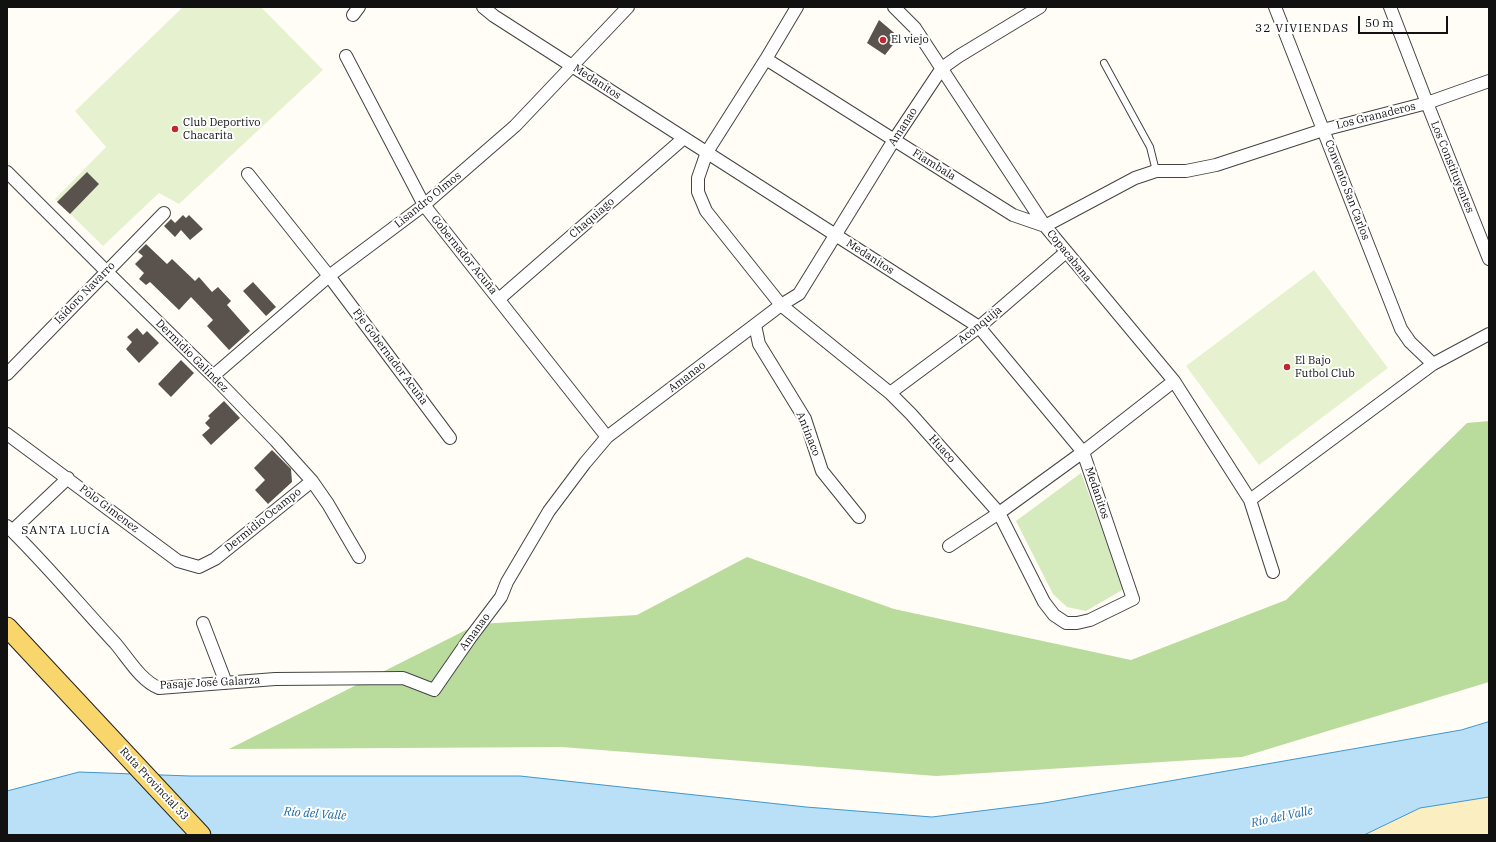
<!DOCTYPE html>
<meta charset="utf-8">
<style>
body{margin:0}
#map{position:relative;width:1496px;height:842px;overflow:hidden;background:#fffdf5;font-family:"IBM Plex Serif",serif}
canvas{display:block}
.frame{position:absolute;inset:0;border:8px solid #111;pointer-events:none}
.scale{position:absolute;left:1358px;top:16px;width:90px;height:18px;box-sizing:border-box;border:2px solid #111;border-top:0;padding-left:5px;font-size:12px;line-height:14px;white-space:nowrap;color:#111;-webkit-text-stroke:3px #fff;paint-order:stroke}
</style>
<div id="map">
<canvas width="1496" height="842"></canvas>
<div class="frame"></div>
<div class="scale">50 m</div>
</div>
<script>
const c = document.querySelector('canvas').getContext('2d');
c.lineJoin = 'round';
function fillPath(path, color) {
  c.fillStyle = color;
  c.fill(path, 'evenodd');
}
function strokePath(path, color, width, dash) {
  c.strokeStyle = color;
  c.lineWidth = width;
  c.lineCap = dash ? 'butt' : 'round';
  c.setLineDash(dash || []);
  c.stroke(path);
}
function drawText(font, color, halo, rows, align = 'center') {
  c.font = font + ' "IBM Plex Serif",serif';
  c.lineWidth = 4;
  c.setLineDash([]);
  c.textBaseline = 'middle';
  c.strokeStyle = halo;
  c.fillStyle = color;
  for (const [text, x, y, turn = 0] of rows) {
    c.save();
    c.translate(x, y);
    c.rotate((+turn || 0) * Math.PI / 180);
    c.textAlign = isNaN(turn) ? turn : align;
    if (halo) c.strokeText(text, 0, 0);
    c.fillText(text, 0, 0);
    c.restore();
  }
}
const green = new Path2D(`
 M1081,473L1124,589L1086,611L1067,607L1053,594L1016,521Z`);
const forest = new Path2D(`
 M1489,421V682L1242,757L936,776L562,747L229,749L478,624L637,615L747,557L894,609L1131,660L1286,600L1467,423Z`);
const sand = new Path2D(`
 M1489,797V835H1364L1420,808Z`);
const pitch = new Path2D(`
 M183,7H261L323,70L179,204L159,193L103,246L55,199L106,147L75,111Z
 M1314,270L1388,368L1259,465L1186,366Z`);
const water = new Path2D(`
 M1489,722V797L1420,808L1364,835H7V791L79,772L190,776H520L806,807L932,817L1044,803L1461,730Z`);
const building = new Path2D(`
 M879,20L899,37L885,55L867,43Z
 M87,172L99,184L70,214L57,202Z
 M183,215L186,218L189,215L203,229L190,240L181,230L175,237L164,226L171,219L175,223Z
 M146,244L167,264L172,259L195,281L199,277L212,292L218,287L231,301L227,305L250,331L229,350L207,326L213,320L191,297L179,310L150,282L146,285L139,279L144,273L135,264L143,256L138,252Z
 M253,282L276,307L266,316L243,291Z
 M137,328L143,335L147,331L159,343L139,363L126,349L132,342L127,337Z
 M181,360L194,373L171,397L158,384Z
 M224,401L240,418L211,445L202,435L210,428L205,423L210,418L208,416Z
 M272,450L291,469L292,482L268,504L255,490L265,480L254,468Z`);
const service = new Path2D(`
 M1104,63L1150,147L1156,171`);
const minor = new Path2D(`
 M483,7L494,16L979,327L1083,452L1133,599L1090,620L1077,623H1066L1054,615L1044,602L999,513L911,414L890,393L781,305L706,211L698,192V178L707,152L766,59L797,7
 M894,7L915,28L1045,226L1174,381L1250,500L1273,572
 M1275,7L1401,329L1410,342L1433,364
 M1390,7L1427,103L1489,259
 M353,15L359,7
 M346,56L424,205L607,437
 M766,59L1013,215L1045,226L1135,178L1156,171H1186L1216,165L1323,130L1427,103L1489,81
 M7,172L106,271L213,376L276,441L312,481L328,504L359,557
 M248,174L329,276L450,438
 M499,299L684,138
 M755,325L759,344L805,419L822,471L859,517
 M7,374L164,213
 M213,376L329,276L424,205L515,126L628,7
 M890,393L979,327L1066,252
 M7,434L178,561L199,567L215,559L312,481
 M1250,500L1433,364L1489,334
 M7,526C45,563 79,604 115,643C128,658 140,680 159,688L275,679L403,678L434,690L470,638L501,597L507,582L549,511L585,463L607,437L781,305L799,294L894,140L942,68L959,56L1040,7
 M12,531L68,478
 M949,546L999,513L1083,452L1174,381
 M203,623L226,683`);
const primary = new Path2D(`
 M7,627L201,835`);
const markers = [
 [883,40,4,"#c4262e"],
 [175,129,4,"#c4262e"],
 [1287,367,4,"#c4262e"]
];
const poiNames = [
 ["El viejo",891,40],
 ["Club Deportivo",183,123],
 ["Chacarita",183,136],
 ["El Bajo",1295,361],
 ["Futbol Club",1295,374]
];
const streetNames = [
 ["Medanitos",597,82,33],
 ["Los Granaderos",1376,116,-14],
 ["Amanao",903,127,-57],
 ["Fiambala",934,165,32],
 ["Los Constituyentes",1452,167,68],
 ["Convento San Carlos",1347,190,69],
 ["Lisandro Olmos",428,200,-39],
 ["Chaquiago",592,218,-41],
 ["Gobernador Acuña",464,255,51],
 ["Copacabana",1069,256,51],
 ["Medanitos",870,257,33],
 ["Isidoro Navarro",85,293,-46],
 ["Aconquija",980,325,-39],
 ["Dermidio Galíndez",192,356,45],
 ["Pje Gobernador Acuña",390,357,53],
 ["Amanao",687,377,-37],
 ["Antinaco",808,434,68],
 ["Huaco",942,449,48],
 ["Medanitos",1097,493,71],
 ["Polo Gimenez",109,509,37],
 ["Dermidio Ocampo",263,520,-39],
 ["Amanao",475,632,-54],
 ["Pasaje José Galarza",210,683,-3],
 ["Ruta Provincial 33",154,784,47]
];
const neighbourhoodNames = [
 ["32 VIVIENDAS",1302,29],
 ["SANTA LUCÍA",66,531]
];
const waterNames = [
 ["Río del Valle",315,814,4],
 ["Río del Valle",1282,817,-12]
];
fillPath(green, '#d5ebbd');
fillPath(forest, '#b9dc9c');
fillPath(sand, '#fbeec1');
fillPath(pitch, '#e6f2cf');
fillPath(water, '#b9e0f7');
strokePath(water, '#3f96cf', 1);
fillPath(building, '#5a524d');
strokePath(service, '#444', 8);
strokePath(minor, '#444', 14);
strokePath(primary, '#222', 21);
strokePath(service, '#fff', 6);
strokePath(minor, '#fff', 12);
strokePath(primary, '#f9d66b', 19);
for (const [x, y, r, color] of markers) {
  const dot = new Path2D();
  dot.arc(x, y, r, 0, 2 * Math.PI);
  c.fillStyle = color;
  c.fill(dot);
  strokePath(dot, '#fff', 1.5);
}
drawText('11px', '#111', '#fff', poiNames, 'left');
drawText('11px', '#111', '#fff', streetNames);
c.letterSpacing = '1px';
drawText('12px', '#111', '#fff', neighbourhoodNames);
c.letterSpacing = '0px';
drawText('italic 12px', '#1768a6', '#fff', waterNames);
</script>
